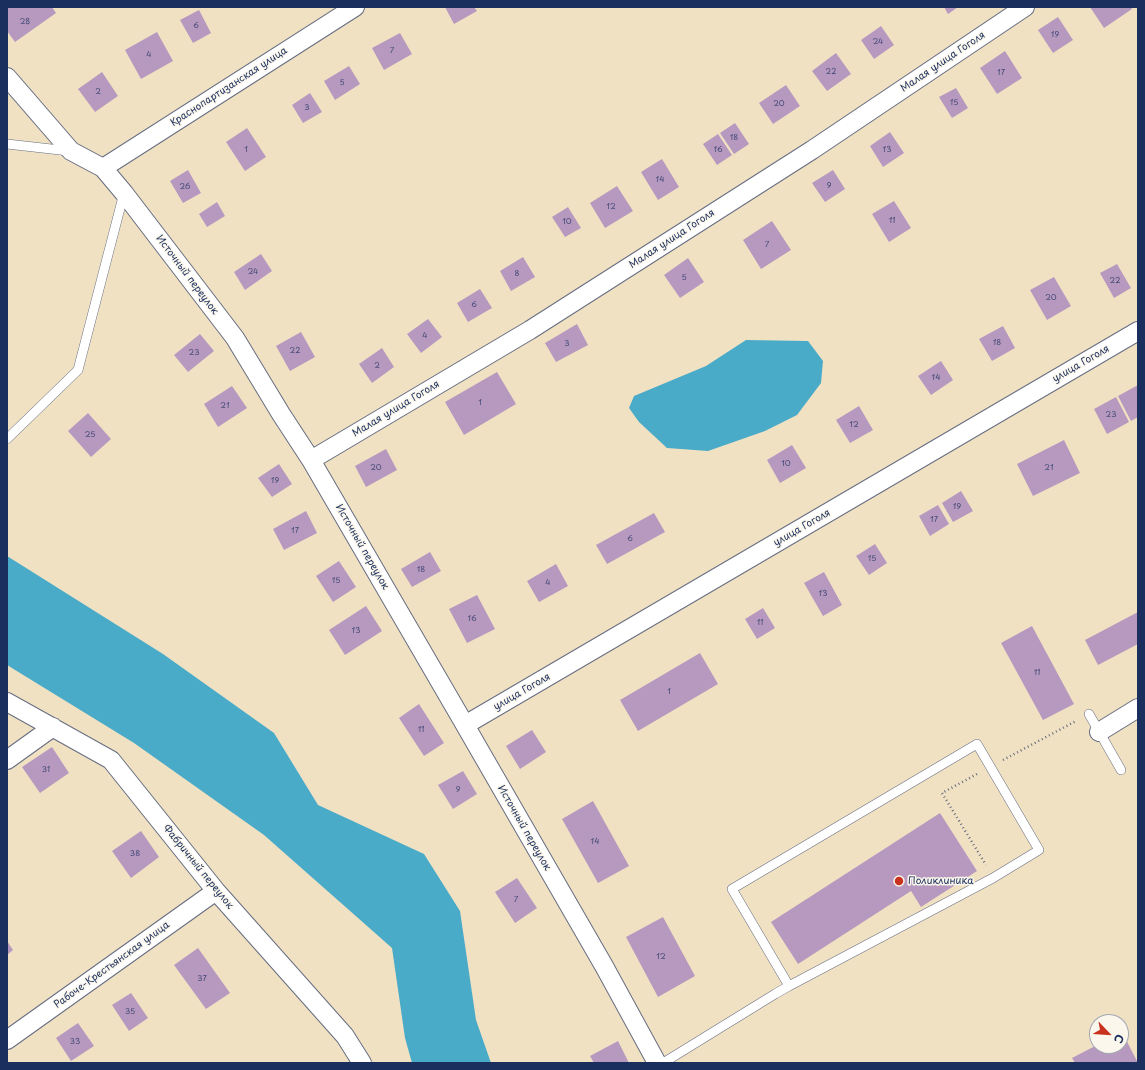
<!DOCTYPE html>
<meta charset="utf-8">
<style>
body{margin:0}
#map{position:relative;width:1145px;height:1070px;overflow:hidden;background:#f1e1c3;font-family:"Playpen Sans",sans-serif}
canvas{display:block}
.frame{position:absolute;inset:0;border:8px solid #1b2f5e;pointer-events:none}
.north{position:absolute;left:1089px;top:1014px;width:40px;height:40px;box-sizing:border-box;background:#fbf7ec;border:1px solid #a1a7b3;border-radius:50%;rotate:115deg;font-size:11px;font-weight:700;line-height:16px;text-align:center;color:#1b2f5e}
.north::after{content:'';display:block;margin:auto;width:14px;height:18px;background:#c8321e;clip-path:polygon(50% 0,100% 100%,50% 72%,0 100%)}
</style>
<div id="map">
<canvas width="1145" height="1070"></canvas>
<div class="frame"></div>
<div class="north">С</div>
</div>
<script>
const c = document.querySelector('canvas').getContext('2d');
c.lineJoin = 'round';
function fillPath(path, color) {
  c.fillStyle = color;
  c.fill(path, 'evenodd');
}
function strokePath(path, color, width, dash) {
  c.strokeStyle = color;
  c.lineWidth = width;
  c.lineCap = dash ? 'butt' : 'round';
  c.setLineDash(dash || []);
  c.stroke(path);
}
function drawText(font, color, halo, rows, align = 'center') {
  c.font = font + ' "Playpen Sans",sans-serif';
  c.lineWidth = 3;
  c.setLineDash([]);
  c.textBaseline = 'middle';
  c.strokeStyle = halo;
  c.fillStyle = color;
  for (const [text, x, y, turn = 0] of rows) {
    c.save();
    c.translate(x, y);
    c.rotate((+turn || 0) * Math.PI / 180);
    c.textAlign = isNaN(turn) ? turn : align;
    if (halo) c.strokeText(text, 0, 0);
    c.fillText(text, 0, 0);
    c.restore();
  }
}
const water = new Path2D(`
 M746,340L808,341L823,361L821,383L797,415L765,431L708,451L667,448L639,422L629,408L634,396L706,366Z
 M7,556L163,654L274,733L318,805L424,854L460,911L476,1020L491,1063H412L405,1038L392,948L264,835L134,743L7,665Z`);
const building = new Path2D(`
 M7,7H52L56,13L15,42L7,31Z
 M445,7H474L477,11L454,24Z
 M944,7H958L948,14Z
 M1090,7H1131L1132,9L1104,28Z
 M199,10L211,33L193,43L180,20Z
 M1058,17L1073,40L1053,53L1038,30Z
 M881,26L894,45L874,59L861,40Z
 M157,32L173,61L141,79L125,50Z
 M400,33L412,54L384,70L372,48Z
 M1005,51L1022,78L997,94L980,68Z
 M836,53L851,74L827,91L812,71Z
 M349,66L360,84L335,100L324,81Z
 M102,72L118,96L95,112L78,89Z
 M786,85L800,106L773,124L759,103Z
 M956,88L968,108L952,118L939,97Z
 M310,93L322,112L303,123L292,105Z
 M735,123L749,144L734,154L720,133Z
 M247,128L266,157L245,171L226,142Z
 M890,132L904,153L883,167L870,146Z
 M718,134L732,155L717,165L703,144Z
 M662,159L679,187L658,200L641,172Z
 M188,170L201,193L183,203L170,181Z
 M833,170L845,189L825,202L812,183Z
 M617,186L633,211L605,228L590,203Z
 M894,201L911,228L889,242L872,214Z
 M217,202L225,216L207,227L199,214Z
 M568,207L581,228L565,237L552,217Z
 M772,221L791,250L761,269L743,240Z
 M261,254L272,271L245,290L234,272Z
 M523,257L535,277L511,291L500,271Z
 M688,258L704,282L680,298L664,275Z
 M1117,264L1131,288L1114,298L1100,273Z
 M1054,277L1071,306L1047,320L1030,290Z
 M480,289L492,308L468,322L457,303Z
 M428,319L442,337L421,353L407,334Z
 M577,324L588,345L556,362L545,343Z
 M1003,326L1015,348L992,361L979,339Z
 M301,332L315,357L290,371L276,346Z
 M200,334L214,351L188,372L174,355Z
 M382,348L394,367L372,383L359,364Z
 M941,361L953,380L931,395L918,376Z
 M497,372L516,404L464,435L445,402Z
 M1138,385V417L1131,421L1118,396Z
 M232,386L247,408L218,427L204,404Z
 M1116,397L1129,422L1107,434L1094,409Z
 M859,406L873,430L850,443L836,420Z
 M88,413L111,439L91,457L68,431Z
 M1064,440L1080,473L1033,496L1017,464Z
 M792,445L806,468L780,483L767,460Z
 M386,449L397,470L366,487L355,466Z
 M279,464L292,484L272,497L258,478Z
 M961,491L973,511L953,522L942,503Z
 M938,505L949,524L930,536L919,516Z
 M306,511L317,533L284,550L273,529Z
 M654,513L665,532L607,564L596,545Z
 M875,544L887,563L869,575L856,556Z
 M430,552L441,571L412,587L401,569Z
 M339,561L356,587L333,602L316,576Z
 M556,564L568,586L539,602L527,581Z
 M824,572L842,605L823,616L804,583Z
 M477,595L495,629L467,643L449,609Z
 M366,606L382,631L345,655L329,630Z
 M763,608L775,628L757,639L745,619Z
 M1138,612V644L1098,665L1085,640Z
 M1032,626L1074,704L1043,720L1001,643Z
 M700,653L718,684L638,731L620,700Z
 M419,704L444,743L424,756L399,718Z
 M532,730L546,752L520,769L506,746Z
 M52,747L69,773L40,793L22,767Z
 M463,771L477,794L453,809L438,785Z
 M593,801L629,866L598,883L562,819Z
 M940,813L977,871L921,907L911,891L798,964L771,922Z
 M141,831L159,857L131,878L112,851Z
 M517,878L537,908L515,923L495,892Z
 M663,917L695,976L658,997L626,937Z
 M7,941L13,950L7,955Z
 M198,948L230,993L206,1009L174,965Z
 M131,993L148,1018L129,1031L112,1005Z
 M78,1023L94,1046L71,1061L56,1038Z
 M1121,1032H1122L1138,1063H1075L1072,1058L1097,1045V1046H1121Z
 M618,1041L629,1063H594L590,1056Z`);
const path = new Path2D(`
 M1003,760L1076,721
 M977,774L942,793L986,865`);
const lane = new Path2D(`
 M7,144L69,151
 M7,439L78,370L124,193
 M1089,714L1121,770
 M663,1063L775,994L789,986L993,878L1039,850L977,744L732,889L789,986`);
const street = new Path2D(`
 M7,77L71,151L103,168L124,193L235,338L281,414L311,460L465,725L604,966L657,1063
 M103,168L355,7
 M311,460L530,330L812,150L1025,7
 M7,702L111,760L216,891L345,1036L362,1063
 M465,725L1138,331
 M1099,732L1138,708
 M7,760L53,727
 M7,1040L216,891`);
const markers = [
 [899,881,5,"#c8321e"]
];
const numberNames = [
 ["28",25,22],
 ["6",196,26],
 ["19",1055,35],
 ["24",878,42],
 ["7",392,51],
 ["4",149,55],
 ["22",831,72],
 ["17",1001,73],
 ["5",342,83],
 ["2",98,92],
 ["15",954,103],
 ["20",779,104],
 ["3",307,108],
 ["18",734,138],
 ["1",246,150],
 ["16",718,150],
 ["13",887,150],
 ["14",660,180],
 ["9",829,186],
 ["26",185,187],
 ["12",611,207],
 ["11",892,221],
 ["10",567,222],
 ["7",767,245],
 ["24",253,272],
 ["8",517,274],
 ["5",684,278],
 ["22",1115,281],
 ["20",1051,298],
 ["6",474,305],
 ["4",425,336],
 ["18",997,343],
 ["3",567,344],
 ["22",295,351],
 ["23",194,353],
 ["2",377,366],
 ["14",936,378],
 ["1",480,403],
 ["21",225,406],
 ["23",1111,415],
 ["12",854,425],
 ["25",90,435],
 ["10",786,464],
 ["20",376,468],
 ["21",1049,468],
 ["19",275,481],
 ["19",957,507],
 ["17",934,520],
 ["17",295,531],
 ["6",630,539],
 ["15",872,559],
 ["18",421,570],
 ["15",336,581],
 ["4",548,583],
 ["13",823,594],
 ["16",472,619],
 ["11",760,623],
 ["13",356,631],
 ["11",1037,673],
 ["1",669,692],
 ["11",421,730],
 ["31",46,770],
 ["9",458,790],
 ["14",595,842],
 ["38",135,854],
 ["7",516,900],
 ["12",661,957],
 ["37",202,979],
 ["35",130,1012],
 ["33",75,1042]
];
const streetNames = [
 ["Малая улица Гоголя",943,62,-34],
 ["Краснопартизанская улица",229,87,-33],
 ["Малая улица Гоголя",672,239,-33],
 ["Источный переулок",187,275,53],
 ["улица Гоголя",1081,364,-30],
 ["Малая улица Гоголя",396,409,-31],
 ["улица Гоголя",802,528,-30],
 ["Источный переулок",362,547,60],
 ["улица Гоголя",522,692,-30],
 ["Источный переулок",524,828,60],
 ["Фабричный переулок",198,867,51],
 ["Рабоче-Крестьянская улица",112,965,-36]
];
const poiNames = [
 ["Поликлиника",908,881]
];
fillPath(water, '#4aabc9');
fillPath(building, '#b799bf');
strokePath(lane, '#666d81', 10);
strokePath(street, '#666d81', 20);
strokePath(path, '#666d81', 2.5, [1, 3]);
strokePath(lane, '#fff', 9);
strokePath(street, '#fff', 18);
for (const [x, y, r, color] of markers) {
  const dot = new Path2D();
  dot.arc(x, y, r, 0, 2 * Math.PI);
  c.fillStyle = color;
  c.fill(dot);
  strokePath(dot, '#fbf7ec', 1.5);
}
drawText('8px', '#424a76', null, numberNames);
drawText('10px', '#1b2f5e', '#fbf7ec', streetNames);
drawText('10px', '#1b2f5e', '#fbf7ec', poiNames, 'left');
</script>
